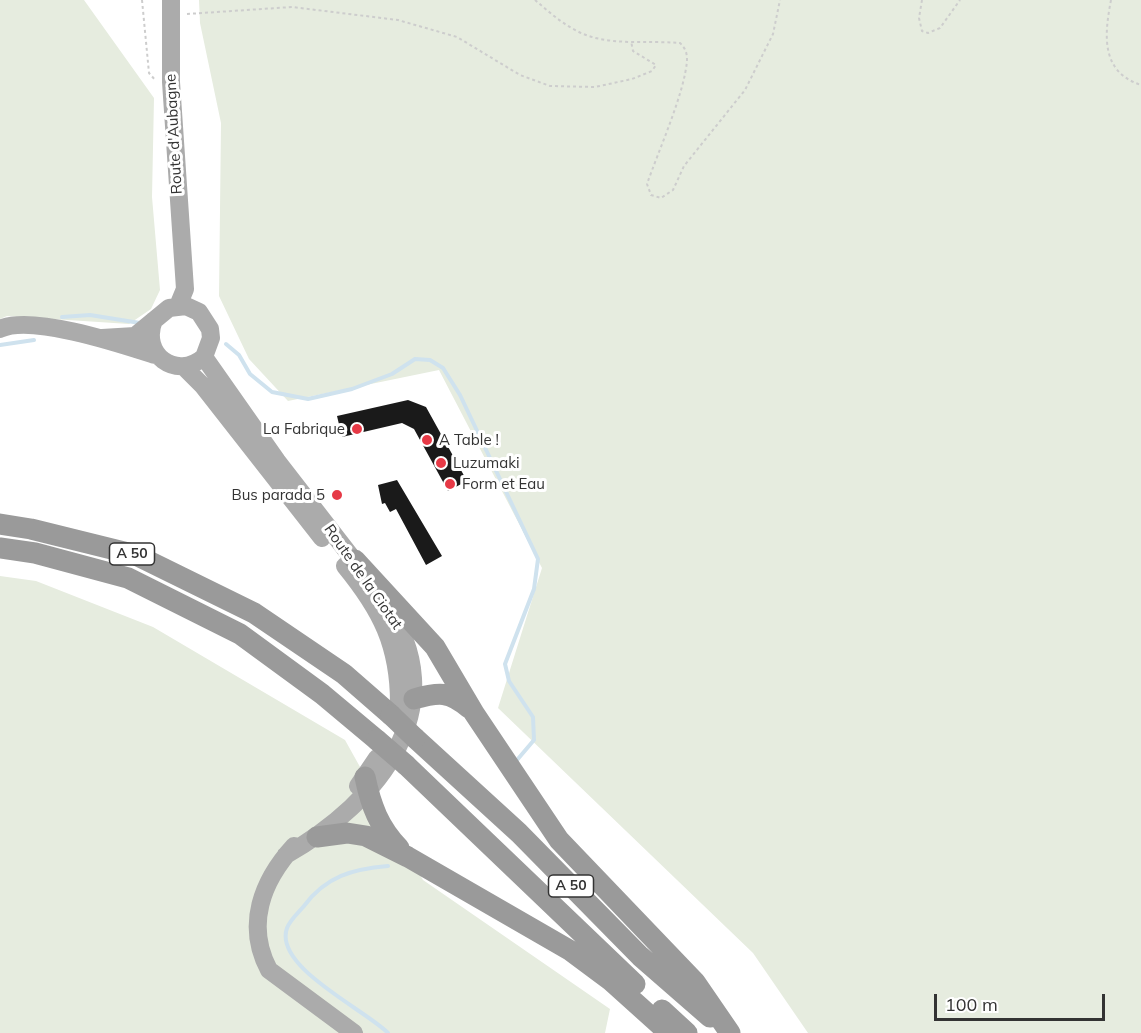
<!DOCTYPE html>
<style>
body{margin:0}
#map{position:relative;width:1141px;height:1033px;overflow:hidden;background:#fff;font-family:Mulish,sans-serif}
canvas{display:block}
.scale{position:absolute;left:934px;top:994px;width:171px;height:27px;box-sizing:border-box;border:3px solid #333;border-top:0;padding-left:8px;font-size:18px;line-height:21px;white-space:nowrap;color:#333;-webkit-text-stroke:4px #fff;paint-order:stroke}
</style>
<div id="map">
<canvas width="1141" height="1033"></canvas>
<div class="scale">100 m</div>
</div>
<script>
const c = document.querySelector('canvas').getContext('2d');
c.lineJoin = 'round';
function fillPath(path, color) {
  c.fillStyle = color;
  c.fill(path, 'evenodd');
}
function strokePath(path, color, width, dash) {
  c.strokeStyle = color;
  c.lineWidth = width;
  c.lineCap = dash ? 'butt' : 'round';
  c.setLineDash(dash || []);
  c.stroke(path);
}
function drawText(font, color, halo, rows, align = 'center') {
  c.font = font + ' Mulish,sans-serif';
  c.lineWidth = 6;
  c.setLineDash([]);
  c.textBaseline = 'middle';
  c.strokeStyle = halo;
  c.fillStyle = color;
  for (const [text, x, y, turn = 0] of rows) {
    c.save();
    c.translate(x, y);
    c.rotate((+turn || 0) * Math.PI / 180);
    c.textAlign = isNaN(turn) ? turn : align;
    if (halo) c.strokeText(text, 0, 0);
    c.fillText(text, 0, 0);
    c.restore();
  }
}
const green = new Path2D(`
 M0,0H84L154,98L152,197L160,290L151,309L129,324L7,316L0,319Z
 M199,0H1141V1033H808L753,953L498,708L542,568L439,370L288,401L249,359L219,296L221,123L200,23Z
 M0,576L36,581L153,627L345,740L423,880L610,1009L605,1033H0Z`);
const stream = new Path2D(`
 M62,317L90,315L140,323
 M226,344L239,355L250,374L272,392L308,399L352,389L392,374L415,359L430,360L443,368L460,395L538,559L534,589L505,664L509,681L533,717L534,740L517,760
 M0,345L34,340
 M388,866C353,869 326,876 304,906C299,912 290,920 287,928C273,967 366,1010 388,1033`);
const building = new Path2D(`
 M408,400L426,407L467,481L448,491L414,429L402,423L342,437L337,416Z
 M397,480L442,556L426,565L396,509L390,512L385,503L382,504L378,485Z`);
const path = new Path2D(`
 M142,0L149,73L156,81
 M535,0C548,11 561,23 577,31C607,47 648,40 680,43C685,48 687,52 687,60C685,92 658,152 647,184L651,195L661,198L673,190L684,166L745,90L773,34L780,0
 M922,0L919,18L922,31L928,33L940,28L960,0
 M1111,0C1104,36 1101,72 1141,85
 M187,14L292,7L398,20L457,37L520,75L550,86L595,87L632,79L652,71L656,65L633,51L631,41`);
const major = new Path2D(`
 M171,0V82L185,289L178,306
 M0,329C31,314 121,344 155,355
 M102,338L135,336L169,308L186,306L199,312L210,329L211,338L204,357C176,381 140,354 154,320
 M204,357L277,461L363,572
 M184,367L203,386L322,538
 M345,566C381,610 399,645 399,703
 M358,786L377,758
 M294,846C262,881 245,925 269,970L354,1033
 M286,855C379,802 458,706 384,602`);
const highway = new Path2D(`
 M0,524L31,529L136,555L254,613L344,674L391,715
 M0,548L35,553L128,578L240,634L322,694L377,740
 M355,560L435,647L474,713L559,840L695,982L730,1033
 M414,699C439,692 449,691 469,708
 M415,738L519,833L640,956L710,1017
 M406,765L635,984
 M365,777C371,806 379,827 399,848
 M317,837L347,833L366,836L408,857L571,951L610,980L669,1033
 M662,1010L687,1033`);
const highwayBridge = new Path2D(`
 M391,715L415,738
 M377,740L406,765`);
const markers = [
 [357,429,6,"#e63946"],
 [427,440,6,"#e63946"],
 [441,463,6,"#e63946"],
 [450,484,6,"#e63946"],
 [337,495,6,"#e63946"]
];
const shields = [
 [132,554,45],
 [571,886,45]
];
const shieldNames = [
 ["A 50",132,554],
 ["A 50",571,886]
];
const streetNames = [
 ["Route d'Aubagne",174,134,-93],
 ["Route de la Ciotat",363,577,55]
];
const poiNames = [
 ["La Fabrique",345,429,"right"],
 ["A Table !",439,440],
 ["Luzumaki",453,463],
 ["Form et Eau",462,484],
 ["Bus parada 5",325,495,"right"]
];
fillPath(green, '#e6ecdf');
strokePath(stream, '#cfe2ee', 4);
fillPath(building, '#1a1a1a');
strokePath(path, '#cdcdcd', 2, [3, 3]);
strokePath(major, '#ababab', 18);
strokePath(highway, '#9a9a9a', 21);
strokePath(highwayBridge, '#9a9a9a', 21);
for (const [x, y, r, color] of markers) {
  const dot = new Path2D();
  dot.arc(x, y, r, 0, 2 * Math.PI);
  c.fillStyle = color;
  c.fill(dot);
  strokePath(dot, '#fff', 2);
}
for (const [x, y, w] of shields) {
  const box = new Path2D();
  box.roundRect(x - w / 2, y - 11, w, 22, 4.5);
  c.fillStyle = '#fff';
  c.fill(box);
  strokePath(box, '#333', 1.5);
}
drawText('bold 14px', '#333', null, shieldNames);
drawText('15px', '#333', '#fff', streetNames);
drawText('15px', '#333', '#fff', poiNames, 'left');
</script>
